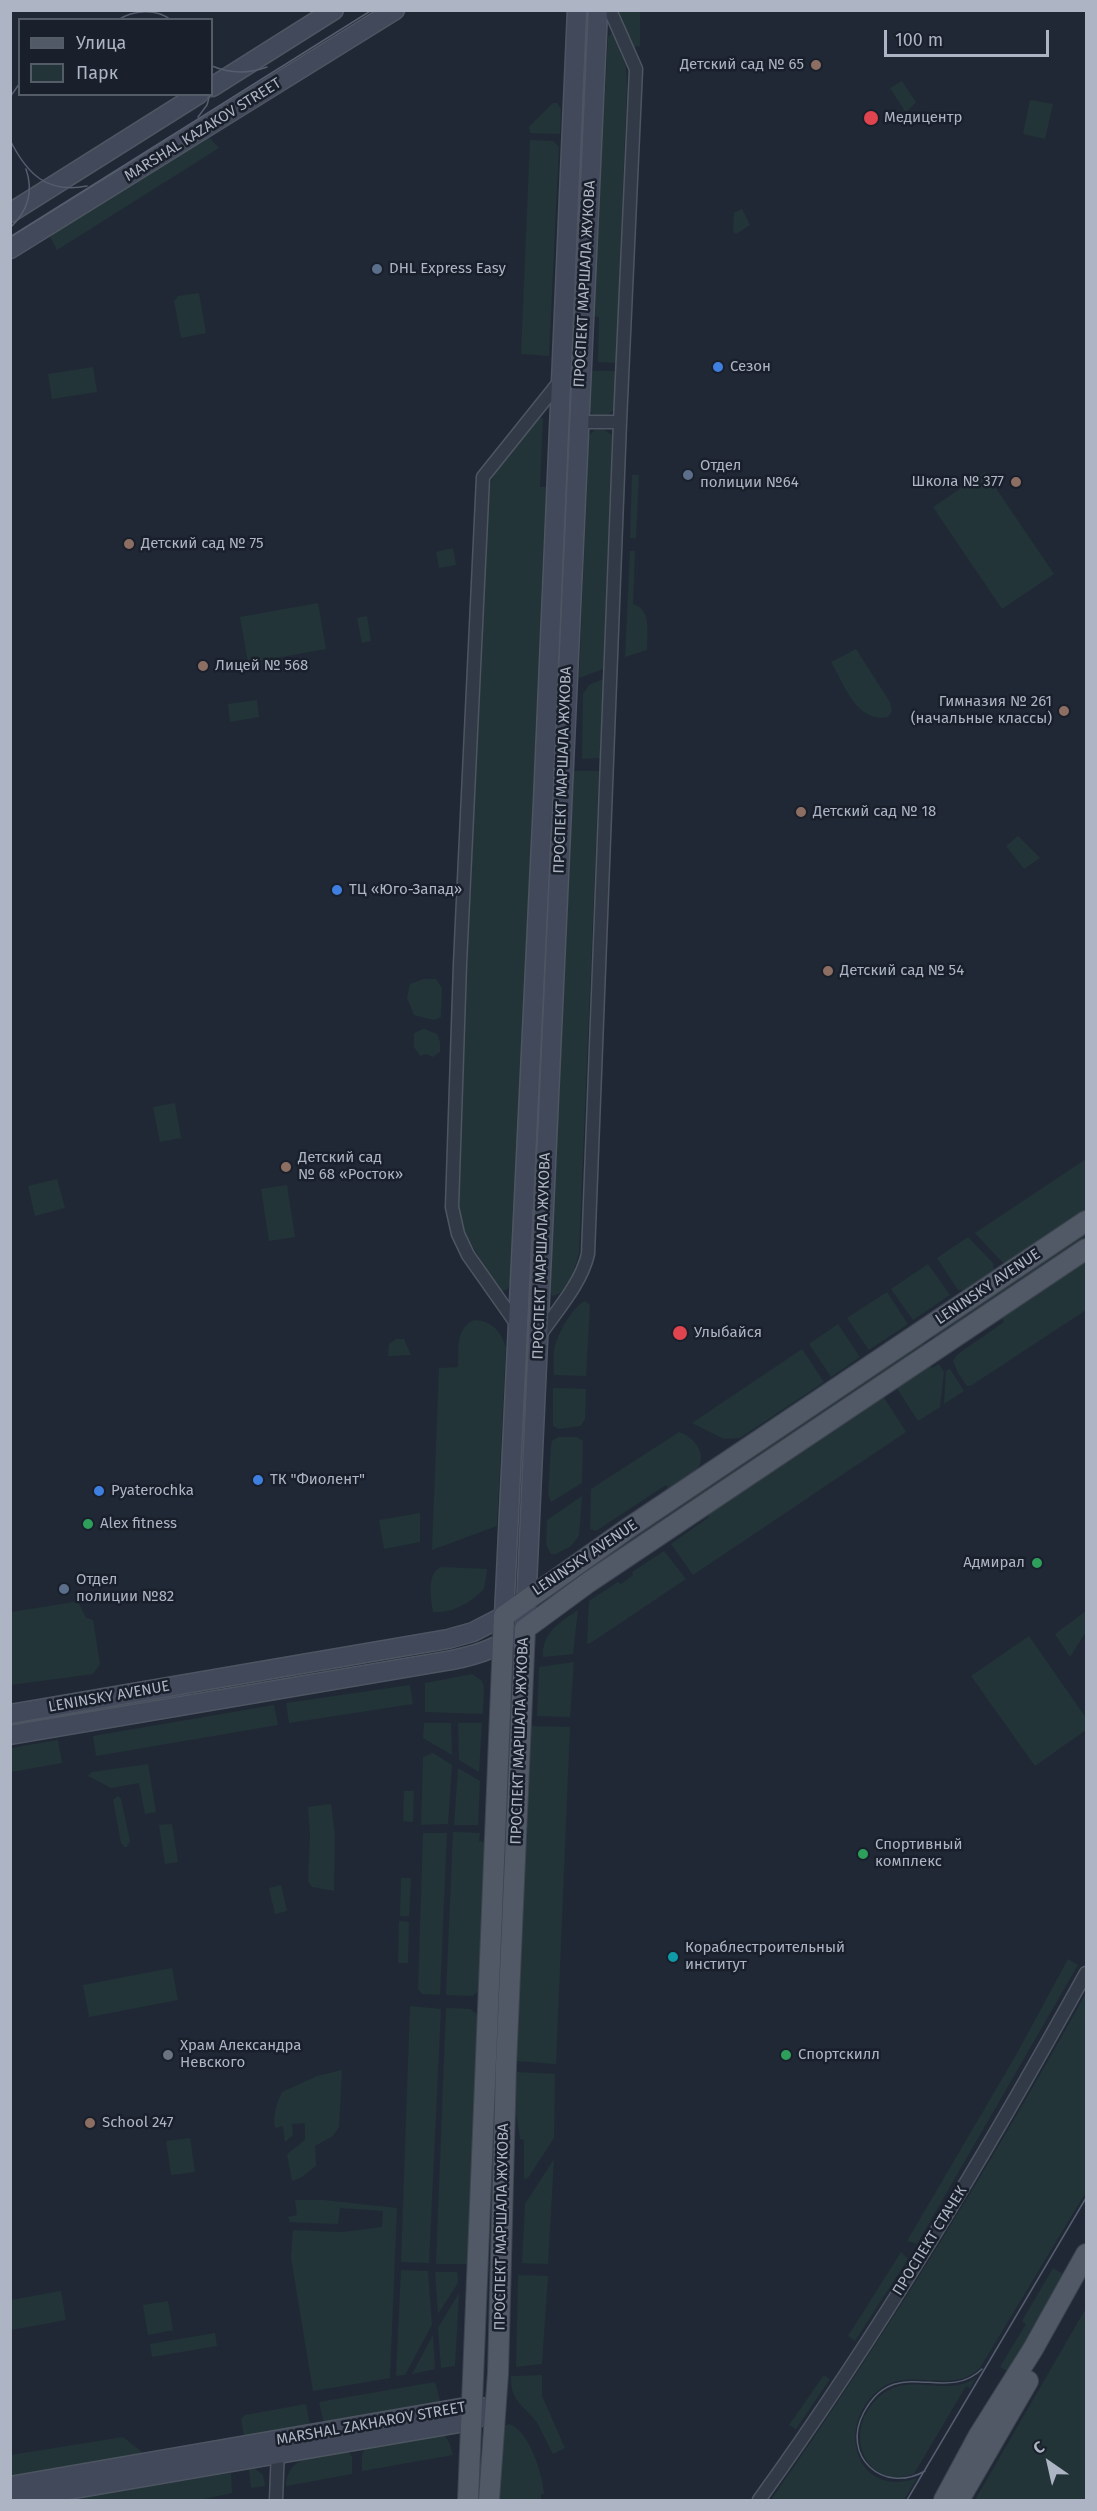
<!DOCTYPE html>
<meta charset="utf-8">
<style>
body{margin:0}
#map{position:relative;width:1097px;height:2511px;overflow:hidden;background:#202836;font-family:"Fira Sans",sans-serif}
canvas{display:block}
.frame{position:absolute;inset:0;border:12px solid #adb5c4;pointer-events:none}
.legend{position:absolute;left:18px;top:18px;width:195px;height:78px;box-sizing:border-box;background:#19202b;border:2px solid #545c68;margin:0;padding:8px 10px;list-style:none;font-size:18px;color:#adb5c4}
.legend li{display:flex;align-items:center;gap:12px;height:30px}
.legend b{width:30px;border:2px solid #545c68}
.north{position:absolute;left:1019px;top:2433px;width:60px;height:60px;-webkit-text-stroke:4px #19202b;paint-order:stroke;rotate:326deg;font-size:16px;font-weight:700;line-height:24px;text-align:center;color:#adb5c4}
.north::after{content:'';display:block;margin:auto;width:21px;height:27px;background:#adb5c4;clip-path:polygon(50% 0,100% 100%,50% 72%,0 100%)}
.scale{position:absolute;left:884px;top:30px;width:165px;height:27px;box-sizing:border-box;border:3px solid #adb5c4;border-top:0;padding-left:8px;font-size:18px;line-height:21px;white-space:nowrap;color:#adb5c4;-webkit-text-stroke:4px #19202b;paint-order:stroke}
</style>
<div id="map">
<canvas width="1097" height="2511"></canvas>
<div class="frame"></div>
<ul class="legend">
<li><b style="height:8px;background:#515967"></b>Улица</li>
<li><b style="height:16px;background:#223437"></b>Парк</li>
</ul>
<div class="north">С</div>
<div class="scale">100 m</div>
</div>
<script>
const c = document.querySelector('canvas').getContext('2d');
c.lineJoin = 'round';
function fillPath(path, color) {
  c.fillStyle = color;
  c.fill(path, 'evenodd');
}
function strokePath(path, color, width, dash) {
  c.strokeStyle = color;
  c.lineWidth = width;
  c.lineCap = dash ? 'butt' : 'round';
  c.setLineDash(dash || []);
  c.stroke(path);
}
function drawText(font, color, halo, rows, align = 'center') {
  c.font = font + ' "Fira Sans",sans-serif';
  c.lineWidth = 5;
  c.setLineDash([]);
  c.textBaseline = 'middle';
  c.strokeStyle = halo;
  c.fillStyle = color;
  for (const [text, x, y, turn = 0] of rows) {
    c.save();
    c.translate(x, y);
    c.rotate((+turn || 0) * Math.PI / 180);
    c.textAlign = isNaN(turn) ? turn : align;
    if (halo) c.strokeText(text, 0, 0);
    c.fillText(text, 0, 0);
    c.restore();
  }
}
const green = new Path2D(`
 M619,11H640V46L634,47Z
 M612,33L626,66L627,85L616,363L598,362L599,317L593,316L608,37Z
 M902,81L916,102L906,113L890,88Z
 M1030,100L1053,104L1045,139L1023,134Z
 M553,103H557L561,109L560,134L530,133L529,127Z
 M208,136L219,148L57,250L49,235Z
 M530,140L553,141L559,147L549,356L521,354Z
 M742,209L750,225L736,234L733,232L734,213Z
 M199,293L206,333L181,338L174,301L178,296Z
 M93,367L97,392L52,399L48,374Z
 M590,371H616L614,410L605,417H596L588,410Z
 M535,417L543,418L540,487H546L516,1187L510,1284L508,1289L503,1291L499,1290L465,1234L456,1206L489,487L498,465Z
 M603,429L612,435L603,669L579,678L589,435L595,430Z
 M985,472L1054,574L1002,609L933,507Z
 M632,475H639L636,538H630Z
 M453,548L456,565L439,568L436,552Z
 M630,551H635L633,604C652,609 647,635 647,650L625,657Z
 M318,603L326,649L248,663L240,617Z
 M367,616L371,641L362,643L357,618Z
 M856,649L890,702L892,711L888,717C856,723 845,685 831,662Z
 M603,679L600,758L582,759L583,694L589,685Z
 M257,700L259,717L230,722L228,704Z
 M574,771H599L579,1253C575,1267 569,1293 553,1296L550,1293Z
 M1018,836L1040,858L1024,869L1006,846Z
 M423,979H436L442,988L441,1017L434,1020L414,1015L407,998L410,984Z
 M424,1029L437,1034L440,1042V1052L433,1057L426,1054L420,1056L414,1047V1033Z
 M175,1103L181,1138L160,1142L153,1107Z
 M1086,1159V1212L1009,1263H1003L975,1233Z
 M57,1179L65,1208L35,1216L28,1186Z
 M287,1185L295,1237L269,1241L261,1189Z
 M1086,1232V1238L936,1339L933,1335Z
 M968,1237L993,1263L994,1270L965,1290H958L937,1258Z
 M1086,1261V1310L972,1385L967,1386L958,1373L953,1361L958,1354L1004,1322L1001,1317Z
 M928,1264L950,1295L913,1320L891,1289Z
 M887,1292L908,1324L869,1350L847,1318Z
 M585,1301L590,1305L586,1376L554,1375C554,1367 553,1358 554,1350C557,1335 571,1308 585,1301Z
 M474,1320C491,1320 502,1332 506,1348L497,1526L432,1550L439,1368L458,1367C459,1349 455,1329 474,1320Z
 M838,1324L860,1357L831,1377L809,1344Z
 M396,1339H404L411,1355L388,1356L389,1344Z
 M923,1341L926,1345L582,1577L579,1573Z
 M802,1349L824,1382L740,1438L724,1439L692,1423Z
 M929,1364L932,1368L939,1364L944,1372L940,1407L918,1421L896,1387Z
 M950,1369L964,1391L944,1404L946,1371Z
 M553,1388L586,1389L585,1419L581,1426L559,1429L553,1426Z
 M883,1396L906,1432L693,1575L671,1544L709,1517L707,1513Z
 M679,1432C696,1438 710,1457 694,1473C688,1479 678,1484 670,1490L666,1485L596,1531L590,1529L591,1489Z
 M558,1437H577L583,1441L582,1483L551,1502L548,1495L551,1445L552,1441Z
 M582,1496L579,1536L571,1546L556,1554H551L546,1545L547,1520Z
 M420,1513V1542L384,1549L379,1520Z
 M664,1551L686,1579L589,1644L587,1643L589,1601L618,1582L621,1584L633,1575L632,1572Z
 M441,1567L487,1569L484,1589C471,1602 452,1614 433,1612C431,1598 426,1574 441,1567Z
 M74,1602L79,1603L86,1618L93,1620L100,1664L93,1674L11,1685V1612Z
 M578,1610L573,1654L543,1657C542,1632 559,1623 578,1610Z
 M1086,1611V1632L1070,1657L1055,1634Z
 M1029,1636L1086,1718V1730L1035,1766L971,1676Z
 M574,1662L570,1717L537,1716L539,1667Z
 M472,1674L482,1681L484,1687L483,1714L425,1712V1683Z
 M410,1685L413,1704L289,1723L286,1703Z
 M274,1705L278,1725L96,1756L93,1736Z
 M424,1723H451L452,1755L423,1738Z
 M458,1723H482L479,1772L459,1760Z
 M531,1726L570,1727L556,2064L517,2061Z
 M58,1740L62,1763L11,1772V1748Z
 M433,1753L452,1765L448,1824L421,1825L423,1757Z
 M148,1764L156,1812L145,1814L139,1783L111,1788L88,1776L92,1772Z
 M458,1768L480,1781L478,1825H454Z
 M404,1791H414L413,1822L403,1821Z
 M118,1796L121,1799L130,1841L127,1847H124L121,1843L113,1800Z
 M331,1804L335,1836L334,1891L312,1887L308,1881L310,1835L308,1807Z
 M172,1824L178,1862L165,1864L159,1825Z
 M453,1832L480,1833L479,1841L485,1842L479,1991L472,1996L446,1995Z
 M423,1833H447L440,1995L422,1994L418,1989Z
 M401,1878H411L409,1916H400Z
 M281,1885L287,1911L275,1914L269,1888Z
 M399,1921L409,1922L408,1963H398Z
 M1068,1959L1078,1965L917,2244L907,2241L1016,2055Z
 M172,1968L178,2000L89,2017L83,1985Z
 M1086,1993V2192L980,2368C951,2396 911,2366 880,2389C834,2424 856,2500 917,2478L904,2500H771C885,2336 990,2167 1086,1993Z
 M410,2006L441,2009L429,2263L401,2262Z
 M446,2008L470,2009L478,2015L468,2264H436Z
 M342,2070L339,2127L333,2136L315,2146L316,2166L302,2177L292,2181L287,2154L305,2140V2123L292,2124L293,2135L285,2142L283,2126L275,2128C272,2116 277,2103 282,2092L317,2076Z
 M517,2072L555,2074L554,2138L528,2178L524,2179V2140L520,2139L515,2107Z
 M190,2138L195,2172L171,2175L166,2141Z
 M554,2159L548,2264L522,2263L525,2204Z
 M295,2200H324L397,2208L390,2378L313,2391L291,2258L293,2230L343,2232L382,2227L383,2211L340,2208L338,2224L290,2222L288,2217L297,2215Z
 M901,2252L908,2259L855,2341L848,2336Z
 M1053,2268L1067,2276L1009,2372L1000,2367L1026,2324L1022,2321Z
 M401,2270L428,2271L432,2325L405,2375L396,2376Z
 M435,2272H457L458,2283L438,2314Z
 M518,2275L548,2276L542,2364L516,2367Z
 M61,2291L66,2320L11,2330V2300Z
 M459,2293L455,2366L441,2368L438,2328Z
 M168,2301L173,2330L148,2335L143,2305Z
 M1086,2308V2500H975Z
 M215,2333L217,2346L152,2357L150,2344Z
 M433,2335L435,2369L412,2374Z
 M542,2375V2396L565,2448L553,2454C548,2445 543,2434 538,2424C525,2405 510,2403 511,2376Z
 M824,2375L830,2379L796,2429L789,2425Z
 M976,2378L970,2388L966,2386L914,2474C867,2490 844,2437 873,2403C904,2366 941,2400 976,2378Z
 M435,2382L441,2404L324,2424L319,2402Z
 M306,2404L310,2426L244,2438L241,2419L245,2415Z
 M509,2424C529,2430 543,2475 544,2494H541V2500H499L503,2427Z
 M444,2434L449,2442L453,2455L362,2471V2455L366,2447Z
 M123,2437L143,2453L11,2476V2455Z
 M348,2451L352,2457V2474L286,2486C287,2453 323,2455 348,2451Z
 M254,2468L263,2475L265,2486L251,2488L249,2469Z
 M231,2473L232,2493L200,2500H64Z`);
const street = new Path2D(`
 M578,422H620
 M518,1326L468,1255L458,1234L452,1207L460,964L483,477L560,381
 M540,1335C557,1310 581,1284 588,1254L620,422L636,69L610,10
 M276,2500L278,2448
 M759,2500C880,2332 986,2154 1086,1973`);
const secondary = new Path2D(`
 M212,87L334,10
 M10,213L199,94
 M10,249L395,10
 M10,1714L448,1639L473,1632L504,1616L543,801L577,10
 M10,1735L452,1660C482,1654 499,1647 525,1629L598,10
 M10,2486L472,2406L485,2408
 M10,2500L471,2421L495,2410`);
const primary = new Path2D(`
 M468,2500L504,1616L627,1529L1086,1221
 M489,2500L498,2373L506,2066L525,1629L589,1582L1086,1249
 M944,2500L979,2435L1033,2349L1086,2254
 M959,2500L1028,2381`);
const tram = new Path2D(`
 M118,20C133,10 156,8 171,20
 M212,66C231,74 248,74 267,67
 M10,97L20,83
 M198,117L207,105L210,94
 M10,140C27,174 47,194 87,186
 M10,228C28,211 34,192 26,169
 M10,237L372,10
 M925,2471C883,2495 840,2456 864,2412C896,2353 945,2405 982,2369
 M907,2500L1086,2198`);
const markers = [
 [816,65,6,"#8d6e63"],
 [871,118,8,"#e0444e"],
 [377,269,6,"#5c6f8a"],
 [718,367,6,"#3f7fe0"],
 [688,475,6,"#5c6f8a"],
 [1016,482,6,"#8d6e63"],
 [129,544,6,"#8d6e63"],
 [203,666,6,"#8d6e63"],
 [1064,711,6,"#8d6e63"],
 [801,812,6,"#8d6e63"],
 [337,890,6,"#3f7fe0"],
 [828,971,6,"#8d6e63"],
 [286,1167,6,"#8d6e63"],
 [680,1333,8,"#e0444e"],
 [258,1480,6,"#3f7fe0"],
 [99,1491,6,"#3f7fe0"],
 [88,1524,6,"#2e9e5b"],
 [1037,1563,6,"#2e9e5b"],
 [64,1589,6,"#5c6f8a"],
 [863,1854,6,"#2e9e5b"],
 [673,1957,6,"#0f9aa8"],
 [168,2055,6,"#6b7280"],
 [786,2055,6,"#2e9e5b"],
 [90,2123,6,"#8d6e63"]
];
const poiNames = [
 ["Детский сад № 65",804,65,"right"],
 ["Медицентр",884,118],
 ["DHL Express Easy",389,269],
 ["Сезон",730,367],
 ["Отдел",700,466],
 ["полиции №64",700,483],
 ["Школа № 377",1004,482,"right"],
 ["Детский сад № 75",141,544],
 ["Лицей № 568",215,666],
 ["Гимназия № 261",1052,702,"right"],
 ["(начальные классы)",1052,719,"right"],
 ["Детский сад № 18",813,812],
 ["ТЦ «Юго-Запад»",349,890],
 ["Детский сад № 54",840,971],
 ["Детский сад",298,1158],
 ["№ 68 «Росток»",298,1175],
 ["Улыбайся",694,1333],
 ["ТК \"Фиолент\"",270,1480],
 ["Pyaterochka",111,1491],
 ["Alex fitness",100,1524],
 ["Адмирал",1025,1563,"right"],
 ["Отдел",76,1580],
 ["полиции №82",76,1597],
 ["Спортивный",875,1845],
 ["комплекс",875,1862],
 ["Кораблестроительный",685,1948],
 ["институт",685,1965],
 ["Храм Александра",180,2046],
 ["Невского",180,2063],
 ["Спортскилл",798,2055],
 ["School 247",102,2123]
];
const streetNames = [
 ["MARSHAL KAZAKOV STREET",203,130,-32],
 ["ПРОСПЕКТ МАРШАЛА ЖУКОВА",585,284,-87],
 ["ПРОСПЕКТ МАРШАЛА ЖУКОВА",563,770,-88],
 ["ПРОСПЕКТ МАРШАЛА ЖУКОВА",542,1256,-88],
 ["LENINSKY AVENUE",988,1287,-34],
 ["LENINSKY AVENUE",585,1558,-34],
 ["LENINSKY AVENUE",109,1697,-10],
 ["ПРОСПЕКТ МАРШАЛА ЖУКОВА",520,1741,-88],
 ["ПРОСПЕКТ МАРШАЛА ЖУКОВА",502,2227,-89],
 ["ПРОСПЕКТ СТАЧЕК",930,2241,-58],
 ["MARSHAL ZAKHAROV STREET",371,2424,-10]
];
fillPath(green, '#223437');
strokePath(street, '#4e5562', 15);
strokePath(secondary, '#4e5562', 21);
strokePath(primary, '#3d4450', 22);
strokePath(street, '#333a47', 12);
strokePath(secondary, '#41495a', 18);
strokePath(primary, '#515967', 20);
strokePath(tram, '#555e6e', 1.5);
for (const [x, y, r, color] of markers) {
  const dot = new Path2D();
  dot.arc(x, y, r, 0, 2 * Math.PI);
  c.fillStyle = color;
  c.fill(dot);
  strokePath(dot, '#19202b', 2);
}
drawText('15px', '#adb5c4', '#19202b', poiNames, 'left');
drawText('15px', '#adb5c4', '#19202b', streetNames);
</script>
